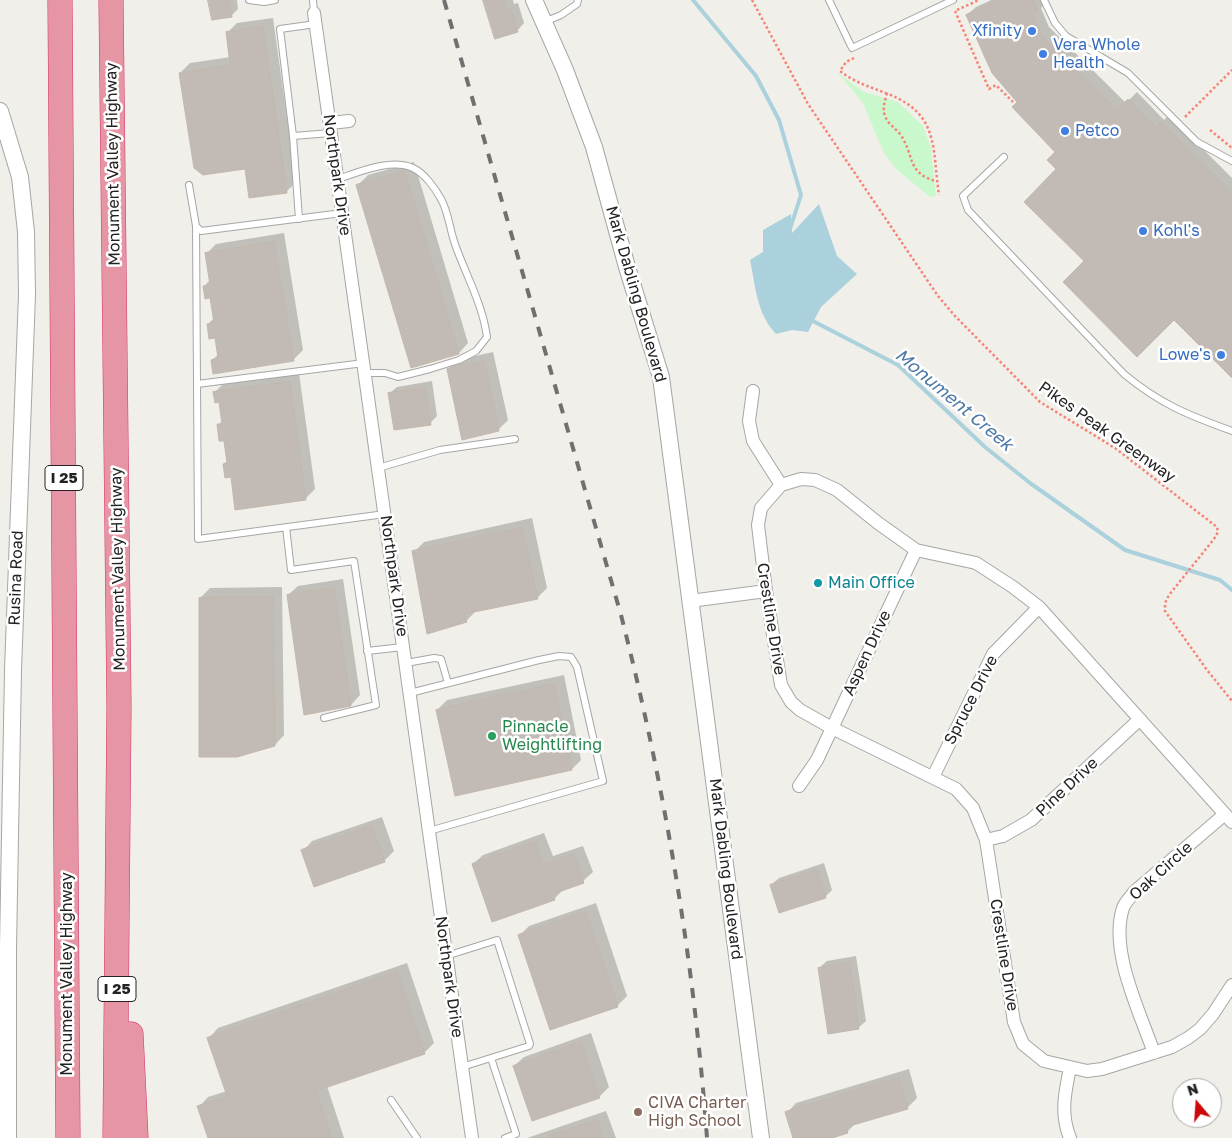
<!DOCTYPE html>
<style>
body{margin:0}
#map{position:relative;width:1232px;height:1138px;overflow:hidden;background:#f1efe9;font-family:"Golos Text",sans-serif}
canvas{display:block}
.north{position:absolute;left:1172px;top:1078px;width:50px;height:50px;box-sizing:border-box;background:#fff;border:1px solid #a7a7a7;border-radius:50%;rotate:342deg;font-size:14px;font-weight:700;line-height:20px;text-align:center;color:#222}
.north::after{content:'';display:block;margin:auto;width:18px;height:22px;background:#cb0908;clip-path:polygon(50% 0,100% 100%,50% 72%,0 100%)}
</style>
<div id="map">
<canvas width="1232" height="1138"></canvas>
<div class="north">N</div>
</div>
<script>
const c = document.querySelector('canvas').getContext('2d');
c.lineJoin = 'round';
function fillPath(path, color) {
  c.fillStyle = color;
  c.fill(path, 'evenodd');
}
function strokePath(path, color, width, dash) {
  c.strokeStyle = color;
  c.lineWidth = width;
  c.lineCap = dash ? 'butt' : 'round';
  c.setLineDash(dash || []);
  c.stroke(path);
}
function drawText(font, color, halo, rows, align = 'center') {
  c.font = font + ' "Golos Text",sans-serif';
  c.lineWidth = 5;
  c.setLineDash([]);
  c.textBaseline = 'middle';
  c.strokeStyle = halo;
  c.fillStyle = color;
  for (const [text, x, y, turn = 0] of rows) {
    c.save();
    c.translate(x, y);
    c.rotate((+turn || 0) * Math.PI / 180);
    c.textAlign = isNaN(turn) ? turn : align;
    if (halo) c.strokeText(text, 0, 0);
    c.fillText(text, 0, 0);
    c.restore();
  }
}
const park = new Path2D(`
 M838,73L864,92L898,102L923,126L931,148L936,196L930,197L896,169L883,151L863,103Z`);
const water = new Path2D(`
 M819,204L837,256L857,274L821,307L808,332L792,330L776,334C756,312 756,288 750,260L763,252V230L791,214L792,233Z`);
const shadow = new Path2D(`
 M209,0H237L238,9L231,16Z
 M484,0H513L514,4L518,3L524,23L517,31Z
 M991,0H1044L1046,3L1041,8L1049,27L1126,103L1137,92L1164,120L1169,115L1232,178V377L1174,318L1085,261L1058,169L1057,152L1019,102L967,15L976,7Z
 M273,18L296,182L286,192L246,167L180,73L190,63L231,57L227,33L237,23Z
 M414,162L468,343L459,353L358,185L368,175Z
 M284,233L303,350L293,360H212L219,354L216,337L208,324L215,317L211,297L204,286L210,280L206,254L216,244Z
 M493,352L508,420L498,430L448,369L458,360Z
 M299,373L315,489L305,499L232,476L224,464L228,460L225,439L218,425L223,420L220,401L214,393L224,383Z
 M432,381L437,416L430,423L389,394L397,387Z
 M532,518L547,588L537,598L476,611L466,621L414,552L424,542Z
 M343,579L360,695L351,705L288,595L298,586Z
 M282,587L284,735L275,745L200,598L210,588Z
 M564,675L581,760L572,769L437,710L447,700Z
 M382,817L394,851L384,861L303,851L312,841Z
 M544,833L553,856L583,846L593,872L583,881L564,889L554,899L473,864L483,855Z
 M824,863L832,890L825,897L771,885L779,878Z
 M596,903L627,996L617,1006L519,936L529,926Z
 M856,956L866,1021L858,1028L819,968L827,961Z
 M407,963L434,1043L424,1053L327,1086L344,1138H209L199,1107L208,1097L227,1091L209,1038L218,1028Z
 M591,1033L609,1087L599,1097L514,1066L524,1057Z
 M909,1069L917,1098L907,1108L856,1123L847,1132L828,1138H794L787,1113L796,1103Z
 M606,1111L616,1138H527Z`);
const stream = new Path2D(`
 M693,0L756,76L779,120L801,195L790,229
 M811,320L898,365L985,447L1030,483L1125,550L1220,580L1232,590`);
const building = new Path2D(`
 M208,0H228L232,17L212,20Z
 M483,0H504L507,11L511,10L518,32L495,39Z
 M999,0H1033L1038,12L1033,14L1041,35L1117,110L1128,99L1156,127L1161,122L1232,194V378L1174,320L1137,357L1063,282L1084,261L1024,202L1056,169L1047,160L1055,152L1012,107L1017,102L992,73L966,15Z
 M263,27L287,193L249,198L245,169L203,175L194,168L179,73L230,65L226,32Z
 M405,171L459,354L411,368L356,185Z
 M274,242L294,361L213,374L211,360L218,358L215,338L209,339L207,324L214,322L210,298L205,299L203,286L210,285L205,253Z
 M484,361L499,431L462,440L447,369Z
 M290,382L306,500L235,510L231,477L225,478L223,464L227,463L224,441H219L217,424H222L219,402L215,403L213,392Z
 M425,388L431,425L394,430L388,393Z
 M522,528L538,599L464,614L467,622L427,634L412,551Z
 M334,588L351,706L304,715L287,595Z
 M273,597L275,746L237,757H199V598Z
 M554,684L572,770L455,796L436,710Z
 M372,826L385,862L314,887L301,850Z
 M535,842L543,865L574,854L584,883L553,894L555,900L492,922L472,864Z
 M817,870L826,898L779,913L770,885Z
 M586,912L618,1007L550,1030L518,935Z
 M850,963L859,1029L828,1034L818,968Z
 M397,972L425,1054L316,1091L332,1138H208L197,1106L227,1096L207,1038Z
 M581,1042L600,1098L532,1121L513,1066Z
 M899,1078L908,1109L846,1127L848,1133L832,1138H793L785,1112Z
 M597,1120L603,1138H549V1136Z`);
const path = new Path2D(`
 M752,0L808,104L938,296L955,316L1040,402L1115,448L1217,527L1218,532L1214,539L1169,595L1165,603V611L1207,670L1232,701
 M957,10L979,0
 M955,11L989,89L996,85L1013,102
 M854,58L846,62L840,71C857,84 869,86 888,94C940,114 932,149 939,195
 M887,93C885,101 882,108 885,116C888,124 895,128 900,134C915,155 906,173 936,181
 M1185,117L1232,70
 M1210,130L1232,148`);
const service = new Path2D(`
 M249,0L264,2L275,0
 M313,0L314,13
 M829,0L852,48L953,0
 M1044,0L1055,23L1066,36L1128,73L1197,142L1232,161
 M544,22L561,15L577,4L578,0
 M293,136L280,29L316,24
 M1004,157L963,196L968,210L1124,374C1160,404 1188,415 1232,431
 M338,179C359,172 391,158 413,168C424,173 435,188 441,199C449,213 450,232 456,247C467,277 483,306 487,337L476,351L459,360L430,369L398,377L385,373H365
 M189,185L196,226L201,231L342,213
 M299,219L293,136L331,133
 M196,226L198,539L385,514
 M197,384L364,363
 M378,468L440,450L515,439
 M286,527L291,570L354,561L376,705L324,718
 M367,651L403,647
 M406,663L434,658L441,659L448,683
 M410,693L539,660L559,656L571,657L577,667L603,781L429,831
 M446,956L497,940L530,1044L529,1046L462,1067
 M491,1058L516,1134L505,1138
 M391,1100L417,1138`);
const minor = new Path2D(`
 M314,13L472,1138
 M330,123L349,121
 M753,391L749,421L753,441L781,485
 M690,601L766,591
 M933,777L993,654L1039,607
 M799,786L817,760L916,550
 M1232,822L1039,607L1013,587L976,563L916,550L878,523L837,490L815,480L801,479L781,485L761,508L758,525L766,591L781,685L791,702L800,710L832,728L956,789L973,808L986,840L1014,1022L1023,1044L1044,1061L1087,1071L1102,1069L1172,1047L1188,1038L1200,1029L1213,1014L1232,985
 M986,840L1003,836L1031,820L1140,719
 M1154,1053C1140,1012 1109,951 1123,908C1125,902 1131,897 1134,892L1225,814
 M1070,1138C1060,1114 1065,1092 1070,1068`);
const tertiary = new Path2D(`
 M534,0L565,70L594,147L627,267L661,377L761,1138
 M0,111L20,177L26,232L27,294L13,670L8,948V1138`);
const motorway = new Path2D(`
 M60,0L68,1138
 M111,0L119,706L115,1138
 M131,1034L136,1138`);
const rail = new Path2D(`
 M444,0L621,615C665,787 694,961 707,1138`);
const markers = [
 [1032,31,5,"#3f7fe0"],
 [1043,54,5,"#3f7fe0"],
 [1065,131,5,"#3f7fe0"],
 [1143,231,5,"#3f7fe0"],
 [1221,355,5,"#3f7fe0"],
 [818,583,5,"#0f9aa8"],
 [492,736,5,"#2e9e5b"],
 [638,1112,5,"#8d6e63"]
];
const shields = [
 [64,478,38],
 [117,989,38]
];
const shieldNames = [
 ["I 25",64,478],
 ["I 25",117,989]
];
const shopNames = [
 ["Xfinity",1022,31,"right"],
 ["Vera Whole",1053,45],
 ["Health",1053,63],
 ["Petco",1075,131],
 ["Kohl's",1153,231],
 ["Lowe's",1211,355,"right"]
];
const streetNames = [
 ["Monument Valley Highway",113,164,-91],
 ["Northpark Drive",337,175,82],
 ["Mark Dabling Boulevard",636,294,74],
 ["Pikes Peak Greenway",1107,432,35],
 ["Monument Valley Highway",118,569,-91],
 ["Northpark Drive",394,576,82],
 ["Rusina Road",16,578,-88],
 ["Crestline Drive",771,619,81],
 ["Aspen Drive",867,653,-65],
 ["Spruce Drive",971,700,-63],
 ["Pine Drive",1067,787,-43],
 ["Mark Dabling Boulevard",726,869,83],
 ["Oak Circle",1161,871,-42],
 ["Crestline Drive",1004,955,81],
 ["Monument Valley Highway",67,974,-90],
 ["Northpark Drive",449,977,82]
];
const cultureNames = [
 ["Main Office",828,583]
];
const leisureNames = [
 ["Pinnacle",502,727],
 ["Weightlifting",502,745]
];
const educationNames = [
 ["CIVA Charter",648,1103],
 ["High School",648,1121]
];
const waterNames = [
 ["Monument Creek",954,400,40]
];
fillPath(park, '#c9f8cd');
fillPath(water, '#abd1dd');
fillPath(shadow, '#0003');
strokePath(stream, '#abd1dd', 4);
fillPath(building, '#c2bbb5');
strokePath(building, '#c3b6ab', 1);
strokePath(service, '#a6a6a6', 8);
strokePath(minor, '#a6a6a6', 14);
strokePath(tertiary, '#a6a6a6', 18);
strokePath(motorway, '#d53068', 25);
strokePath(path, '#f58476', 2.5, [2.5, 2.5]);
strokePath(service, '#fff', 6);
strokePath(minor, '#fff', 12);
strokePath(tertiary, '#fff', 16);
strokePath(motorway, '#e595a3', 24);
strokePath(rail, '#707070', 4, [10, 10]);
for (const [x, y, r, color] of markers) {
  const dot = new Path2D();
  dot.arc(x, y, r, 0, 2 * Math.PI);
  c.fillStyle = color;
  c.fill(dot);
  strokePath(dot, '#fff', 2);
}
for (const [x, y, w] of shields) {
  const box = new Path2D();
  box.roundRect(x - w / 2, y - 12.5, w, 25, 4);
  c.fillStyle = '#fff';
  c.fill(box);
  strokePath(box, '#222', 1);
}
drawText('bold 15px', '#222', null, shieldNames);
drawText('16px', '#366cbe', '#fff', shopNames, 'left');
drawText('16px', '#222', '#fff', streetNames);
drawText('16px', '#0d838f', '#fff', cultureNames, 'left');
drawText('16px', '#27864d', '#fff', leisureNames, 'left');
drawText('16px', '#785e54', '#fff', educationNames, 'left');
drawText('italic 18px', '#4d7aa7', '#fff', waterNames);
</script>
